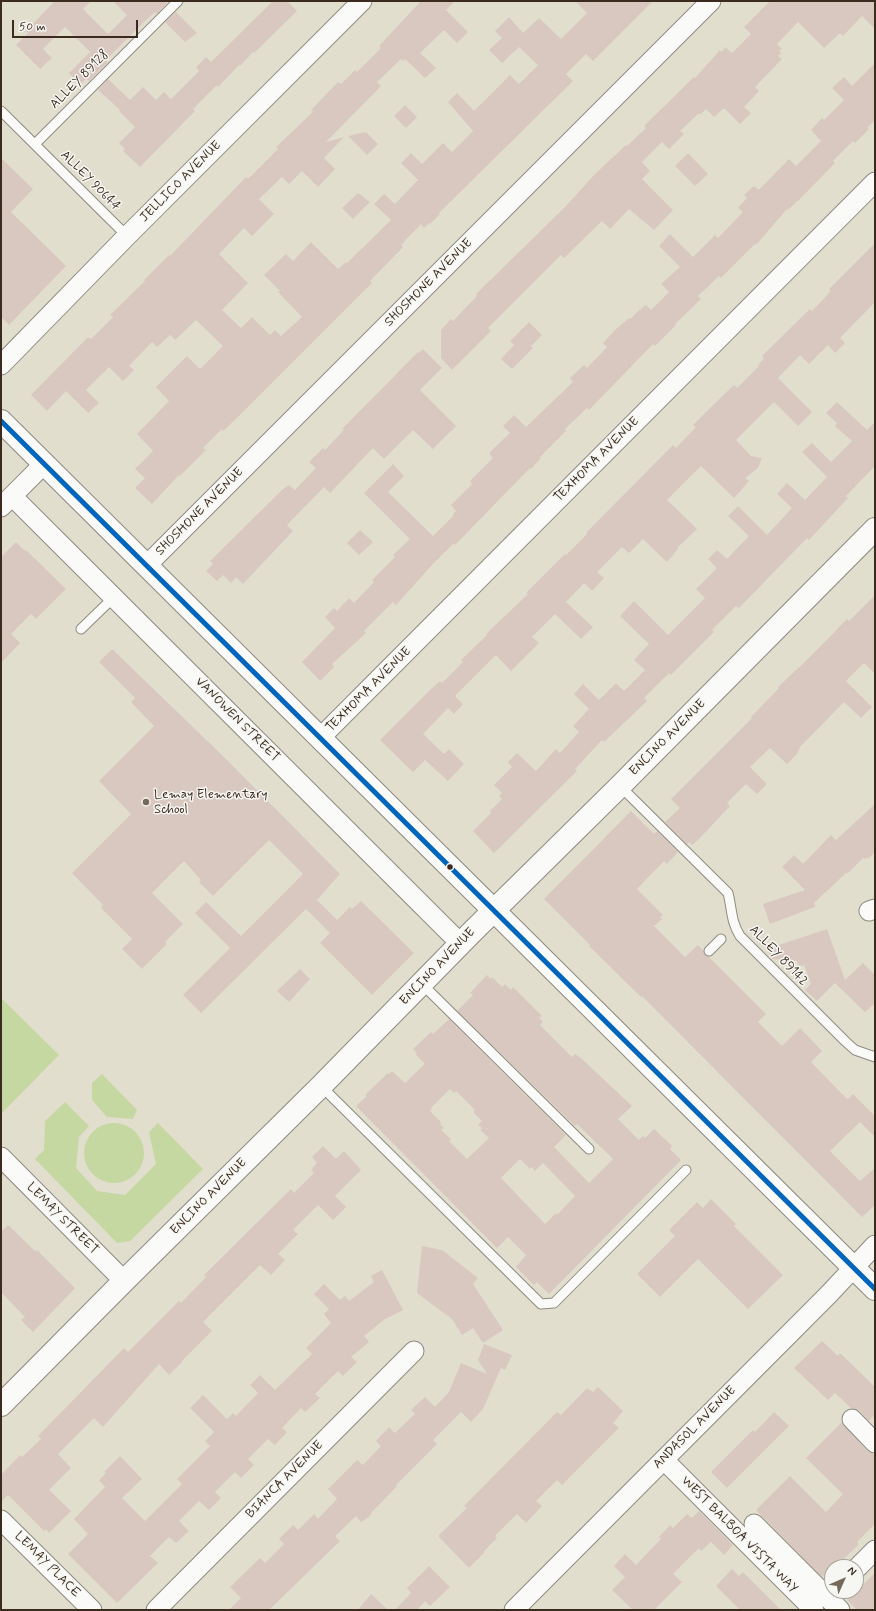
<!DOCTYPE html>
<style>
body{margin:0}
#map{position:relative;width:876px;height:1611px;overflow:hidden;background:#e1dece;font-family:Mynerve,sans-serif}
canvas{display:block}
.frame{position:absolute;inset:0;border:2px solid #3b2a1e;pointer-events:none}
.north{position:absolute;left:824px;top:1559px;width:40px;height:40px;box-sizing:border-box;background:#f6f6f2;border:1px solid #aba49d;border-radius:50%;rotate:45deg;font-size:11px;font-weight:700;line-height:16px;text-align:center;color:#3b2a1e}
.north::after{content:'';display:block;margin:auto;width:14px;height:18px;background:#75695c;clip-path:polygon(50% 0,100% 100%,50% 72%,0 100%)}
.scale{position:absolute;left:12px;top:20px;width:126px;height:18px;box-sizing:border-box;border:2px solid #3b2a1e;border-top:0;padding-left:5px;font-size:12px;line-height:14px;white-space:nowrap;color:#3b2a1e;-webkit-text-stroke:3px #f6f6f2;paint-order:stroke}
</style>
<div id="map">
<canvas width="876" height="1611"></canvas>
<div class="frame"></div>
<div class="north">N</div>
<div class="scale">50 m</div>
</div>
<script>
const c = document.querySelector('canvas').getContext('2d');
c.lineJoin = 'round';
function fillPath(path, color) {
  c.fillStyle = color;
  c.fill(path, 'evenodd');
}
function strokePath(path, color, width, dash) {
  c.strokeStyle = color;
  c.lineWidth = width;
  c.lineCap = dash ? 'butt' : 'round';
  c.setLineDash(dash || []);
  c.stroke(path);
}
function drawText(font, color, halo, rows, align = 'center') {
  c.font = font + ' Mynerve,sans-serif';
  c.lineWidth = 3;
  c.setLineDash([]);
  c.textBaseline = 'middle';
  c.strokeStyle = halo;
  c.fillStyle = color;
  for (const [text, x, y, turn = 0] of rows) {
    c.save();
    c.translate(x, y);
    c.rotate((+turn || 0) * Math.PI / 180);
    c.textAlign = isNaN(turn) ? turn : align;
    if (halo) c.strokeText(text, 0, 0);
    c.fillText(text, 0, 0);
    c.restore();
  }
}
const green = new Path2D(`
 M1,998L59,1055L1,1114Z
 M102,1074L137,1110L133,1119L107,1117L92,1100V1083Z
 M65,1102L89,1126L79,1137L76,1168L97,1191L125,1195L156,1164L149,1132L158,1123L203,1169L130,1241L117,1243L35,1159L44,1150L45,1121Z
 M84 1153a30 30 0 1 1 60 0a30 30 0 1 1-60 0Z`);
const building = new Path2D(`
 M55,1H91L83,9L108,34L127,15L113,1H165L167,3L157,14L155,12L148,18L106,60L108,62L89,81L86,79L80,85L69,73L90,52L65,27L43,49L52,58L40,69L16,45L28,33L26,31Z
 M273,1H287L297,11L254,53L253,52L240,66L239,65L218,87L217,85L193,109L195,111L140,167L123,151L125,149L119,143L135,127L119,111L120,110L98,90L108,79L130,100L143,87L156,100L164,92L171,99L199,71L196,67L206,57L211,62Z
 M421,1H455L446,10L468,32L457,43L444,30L420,53L436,68L425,78L405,59L403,61L401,59L377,82L381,86L326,142L344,137L324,158L335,169L318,187L302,171L289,184L282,177L259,199L274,214L252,236L244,228L219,254L248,283L222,310L241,328L252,317L270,335L275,330L281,336L302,317L278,292L280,291L264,275L286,254L293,261L311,242L338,269L346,262L347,263L391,220L374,204L384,194L395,204L418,180L401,163L411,153L422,164L443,143L452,152L473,131L448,102L457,93L474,111L510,75L519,84L538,65L519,47L502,63L489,50L502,38L495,31L509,17L523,33L539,18L561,39L587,13L575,1H653L593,61L586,54L566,74L573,81L439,213L440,214L430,224L429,223L424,228L421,224L401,245L403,247L370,281L372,283L236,419L223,431L222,429L203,448L206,450L180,476L179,475L152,504L135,488L145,478L135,469L153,451L137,434L169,401L156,387L187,356L200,369L223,346L196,320L175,340L171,335L169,336L157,347L152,342L129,366L134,370L123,381L109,367L86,390L99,403L88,413L66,391L47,411L31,395L88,337L91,339L113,317L110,315L145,281L144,280L169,255L170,256L246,177L248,179L278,149L276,147L313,112L311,110L338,82L341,84L355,70L357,72L381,48L379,46Z
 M770,1H875V29L862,16L843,36L840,33L824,48L798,22L777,44L782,49L779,51L781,53L778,56L782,59L755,87L759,91L744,107L751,113L740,124L724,108L714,117L706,109L700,115L699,113L680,131L684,134L669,149L662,142L642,162L650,171L642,179L673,210L654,230L629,209L610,229L602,221L564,258L561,255L488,328L491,331L452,370L441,358V330L451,319L453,321L477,296L476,294L565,207L595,174L626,145L627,146L646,128L644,126L694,77L695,78L720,50L722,52L725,47L732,53L751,34L744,27Z
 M176,12L197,33L185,42L165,22Z
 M875,63V120L867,128L869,129L855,143L853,141L833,161L835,163L798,201H797L788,210L787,209L756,245L755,244L721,278L719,276L698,296L701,299L675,324L676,325L655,346L653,344L589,410L587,408L565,429L566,431L540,457L541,458L531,469L530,468L455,545L454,543L432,565L396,605L393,602L364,631L366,633L332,664L334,667L320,681L302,662L335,628L325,617L334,608L337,611L349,598L354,603L374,582L372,580L395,557L393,555L410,539L364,493L393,464L404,476L388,492L433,536L454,515L453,514L456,511L451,505L472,484L470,481L493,458L489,453L510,433L503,426L514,415L526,427L573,382L570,378L584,365L587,368L607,347L603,343L615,330L629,318L630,319L644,306L646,305L651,310L669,292L661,284L680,267L659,246L670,234L693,257L715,235L718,238L743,212L738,208L747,198L744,195L754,186L759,190L789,159L796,166L821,141L811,130L822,118L824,120L844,100L832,88L844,77L852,86Z
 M405,105L417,117L406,128L394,116Z
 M366,132L378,144L367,155L348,136Z
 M688,153L708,174L695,186L675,166Z
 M1,158L33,189L11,212L66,266L9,325L1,317Z
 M358,193L370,202L353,219L342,208Z
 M875,243V302L840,338L845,343L835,353L828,345L809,364L800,355L778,378L812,412L798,426L774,402L736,440L751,456L762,458L758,468L745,478L749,481L734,498L701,466L667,500L697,529L677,548L678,549L667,562L643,539L629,553L622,547L597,572L604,578L592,591L584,583L566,602L593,627L581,639L555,614L532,637L539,643L511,671L496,655L455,696L463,704L454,714L448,708L423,734L444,754L449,749L464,764L448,781L425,760L413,772L380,740L429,691L440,681L442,683L463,662L461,660L487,635L486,634L528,594L526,593L565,554L566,555L587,534L586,533L673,445L676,448L696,427L693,425L707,411L734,385L737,388L759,366L758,365L764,358L762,356L810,309L812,311L831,291L829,289Z
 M529,322L542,335L531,346L533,348L512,369L501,359L514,345L510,341Z
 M423,349L442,368L420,390L456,426L433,449L413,430L384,459L373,448L330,493L324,487L287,525L293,531L243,584L236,577L231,583L223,575L217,581L206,571L213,564L210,561L282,490L289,485L295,490L316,468L309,462L323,448L325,450L344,430L342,429L348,423L418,352L419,353Z
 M837,402L867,430L875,422V466L846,496L848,498L809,540L807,538L739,608L736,606L712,630L714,632L671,675L669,673L644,698L647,701L604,742L602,740L575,769L577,771L494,853L473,831L491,813L490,811L502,799L499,796L502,793L494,785L512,767L508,762L517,753L536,771L556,749L560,753L579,732L573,726L589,709L574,694L583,684L599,700L616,683L624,691L645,670L634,660L649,644L620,616L634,601L668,635L705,598L696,589L717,568L708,559L717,550L727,559L749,536L728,516L738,506L767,535L792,508L777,494L787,483L805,500L827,477L802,452L812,443L831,462L852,441L835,426L837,423L826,413Z
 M360,530L373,542L359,555L347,543Z
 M16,542L25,551L26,550L66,589L36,619L31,614L11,634L20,643L1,663V557Z
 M875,595V674L864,663L846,681L872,707L861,718L844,702L800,747L797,754L787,764L770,748L750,767L767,784L757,794L746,784L727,803L730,806L699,839L692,845L689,842L687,844L665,822L680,808L671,799L752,718L751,717L779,688L778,687L810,657L847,619L849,621Z
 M112,649L225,758L340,874L317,900L337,920L350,907L352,909L361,901L414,953L372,995L320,943L330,933L306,909L201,1013L183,995L230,948L195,913L206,902L241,936L303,874L269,840L213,896L199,882L201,880L184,861L152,893L183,924L165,942L167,944L142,969L122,949L132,939L101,908L103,905L72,873L131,814L99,781L154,726L131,702L135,698L99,662Z
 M875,804V852L868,859L867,857L865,859L863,858L848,873H846L814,903L815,907L770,924L763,904L805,890L782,867L794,855L803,864L831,835L836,840Z
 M631,811L654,834L657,831L678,852L667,864L664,861L637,889L663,915L660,917L662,919L654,926L685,957L698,945L703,950L705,955L709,957L766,1014L758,1022L782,1046L800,1028L822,1051L811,1062L846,1098L848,1099L853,1094L875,1116V1137L860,1122L830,1151L860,1181L875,1168V1205L862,1217L642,996L641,997L589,946L590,945L544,899Z
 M827,929L845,980L863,963L875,975V1003L865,1012L835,983L817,1001L805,990L811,984L804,965L799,966L797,961L773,959L769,956L770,948Z
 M300,969L310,979L289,1002L277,991Z
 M487,975L491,979L492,977L502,987L505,984L511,990L513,987L542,1016L539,1018L543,1022L540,1025L572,1057L575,1054L582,1059L632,1106L618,1119L639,1140L643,1136L645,1138L654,1129L672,1146L670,1149L681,1160L549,1294L537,1282L534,1285L516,1267L526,1255L508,1237L497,1248L356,1106L367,1096L365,1095L388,1073L389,1074L392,1071L405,1083L425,1064L416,1055L417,1053L413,1049L431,1032L433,1034L449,1019L566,1135L554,1147L589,1183L613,1159L577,1124L575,1126L457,1011L473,995L470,993ZM450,1089L454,1093L456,1091L475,1110L473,1112L482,1121L478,1125L482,1128L480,1130L489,1138L467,1159L449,1141L451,1139L441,1130L444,1128L440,1124L441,1122L430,1111L432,1109L431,1108ZM520,1159L530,1169L532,1167L535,1171L543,1163L575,1196L557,1215L556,1213L545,1224L501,1178Z
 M323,1146L336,1159L344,1151L361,1170L335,1196L346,1207L333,1220L318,1205L293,1230L298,1234L278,1254L285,1260L271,1275L260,1265L203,1322L212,1331L182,1361V1362L169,1375L159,1364L103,1427L94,1418L58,1454L71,1468L49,1490L71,1511L49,1533L46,1529L44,1531L8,1495L1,1502V1475L20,1455L22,1457L41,1439L38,1436L124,1348L128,1352L179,1301L181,1303L206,1277L204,1275L291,1189L294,1193L314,1173L311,1170L313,1169L312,1168L317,1163L312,1157Z
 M711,1199L736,1224L734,1226L783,1275L748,1309L698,1259L660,1297L637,1274L675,1236L669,1230L697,1202L703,1208Z
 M8,1225L34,1250L36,1252L37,1250L75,1288L33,1332L21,1320L25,1317L1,1292V1232Z
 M422,1246L442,1250L478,1278L473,1284L503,1330L483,1343L473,1328L462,1335L452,1319L417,1293Z
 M382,1270L403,1310L385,1319L364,1336L369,1342L351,1357L357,1362L343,1376L338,1371L315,1394L320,1398L305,1412L301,1408L282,1428L287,1432L275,1445L268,1439L248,1459L254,1465L241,1478L235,1472L215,1492L221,1498L209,1510L199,1501L179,1521L189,1531L176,1543L169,1537L150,1556L158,1563L117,1603L68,1554L88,1534L74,1519L105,1487L99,1480L106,1473L104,1472L120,1456L141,1478L142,1479L122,1498L145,1521L182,1484L177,1479L210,1446L205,1441L214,1432L190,1408L203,1395L227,1419L233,1413L236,1416L258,1393L250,1385L260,1375L275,1390L312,1354L306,1348L331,1323L324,1314L329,1309L314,1294L324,1284L340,1300L345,1296L349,1301L374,1282L371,1276Z
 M822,1341L838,1356L840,1353L875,1387V1414L869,1421L860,1411L851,1408L835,1393L828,1400L794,1368Z
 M484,1344L512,1355L505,1370L501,1368L483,1409L471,1422L461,1412L433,1440L437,1444L396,1485L397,1486L372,1512L369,1517L361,1522L356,1516L335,1536L340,1541L269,1610H229L241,1598L230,1587L260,1558L265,1563L284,1544L279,1539L293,1525L298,1530L314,1514L318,1519L337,1499L328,1489L357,1460L363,1465L381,1446L376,1441L389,1427L395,1433L415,1414L411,1410L425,1397L435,1407L449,1392L461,1363L487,1374L478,1360Z
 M598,1387L623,1411L613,1423L619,1428L562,1485L557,1480L536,1501L542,1506L526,1523L517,1514L495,1536L497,1538L484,1551L485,1552L469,1568L439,1537V1535L467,1508L464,1506L557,1412L561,1415L587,1388L593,1392Z
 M774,1412L789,1426L727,1488L711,1472L753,1430L755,1432Z
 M842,1422L867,1451L875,1455V1524L857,1542L859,1544L839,1564L837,1562L822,1577L756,1510L790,1476L826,1512L843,1494L806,1458Z
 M699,1511L733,1545L724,1555L711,1542L701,1551L699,1548L673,1574L682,1582L654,1610H633L612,1590L625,1577L614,1566L625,1554L636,1565L661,1539L659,1537L670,1525L673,1528L687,1514L692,1518Z
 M429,1566L450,1587L430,1606L425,1601L417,1610H395L411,1593L407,1588Z
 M732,1569L739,1576L743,1572L781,1610H740L716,1586Z
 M875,1573V1610H857L847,1600Z
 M371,1594L388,1610H358Z`);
const service = new Path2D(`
 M1,111L127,236
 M35,144L178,1
 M81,629L114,597
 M620,786L728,893C732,909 731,922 740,936L845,1041L855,1050L875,1057
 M709,951L721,939
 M422,984L589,1149
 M321,1086L541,1304L554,1303L686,1170`);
const minor = new Path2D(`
 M1,365L127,236L362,1
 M12,496L461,944
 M1,507L44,464
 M147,565L711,1
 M320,738L875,182
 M869,911L875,909
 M1,1157L124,1281
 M852,1419L875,1443
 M664,1460L814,1610
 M1,1520L92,1610
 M754,1524L840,1610
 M856,1569L875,1550
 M156,1610L414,1351
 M514,1610L829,1294L875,1245`);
const tertiary = new Path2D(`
 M1,1405L124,1281L321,1086L472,932L620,786L875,529`);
const secondary = new Path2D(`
 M1,421L875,1289`);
const bus1 = new Path2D(`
 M1,421L875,1289`);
const markers = [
 [146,802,4,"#75695c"],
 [450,867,3.5,"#3b2a1e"]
];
const streetNames = [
 ["ALLEY 89128",80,80,-45],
 ["ALLEY 90644",90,181,45],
 ["JELLICO AVENUE",181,182,-45],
 ["SHOSHONE AVENUE",429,283,-45],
 ["TEXHOMA AVENUE",597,460,-45],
 ["SHOSHONE AVENUE",200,512,-45],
 ["TEXHOMA AVENUE",369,690,-45],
 ["VANOWEN STREET",237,720,45],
 ["ENCINO AVENUE",668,738,-45],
 ["ALLEY 89142",778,956,46],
 ["ENCINO AVENUE",438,967,-46],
 ["ENCINO AVENUE",209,1197,-45],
 ["LEMAY STREET",62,1219,45],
 ["ANDASOL AVENUE",695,1428,-45],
 ["BIANCA AVENUE",285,1480,-45],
 ["WEST BALBOA VISTA WAY",739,1535,45],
 ["LEMAY PLACE",47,1565,45]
];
const poiNames = [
 ["Lemay Elementary",154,795],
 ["School",154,810]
];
fillPath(green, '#c6d8a1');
fillPath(building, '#d9c8c0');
strokePath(service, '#8e8a80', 11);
strokePath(minor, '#8e8a80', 21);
strokePath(tertiary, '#8e8a80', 24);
strokePath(secondary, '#8e8a80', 24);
strokePath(service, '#fafaf8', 9);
strokePath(minor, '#fafaf8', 19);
strokePath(tertiary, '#fafaf8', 22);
strokePath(secondary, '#fafaf8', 22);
strokePath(bus1, '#0065bd', 5);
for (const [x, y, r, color] of markers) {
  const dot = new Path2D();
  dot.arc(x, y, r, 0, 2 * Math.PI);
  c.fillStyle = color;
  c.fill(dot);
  strokePath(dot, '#f6f6f2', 1.5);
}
drawText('13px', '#3b2a1e', '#f6f6f2', streetNames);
drawText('13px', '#3b2a1e', '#f6f6f2', poiNames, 'left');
</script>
